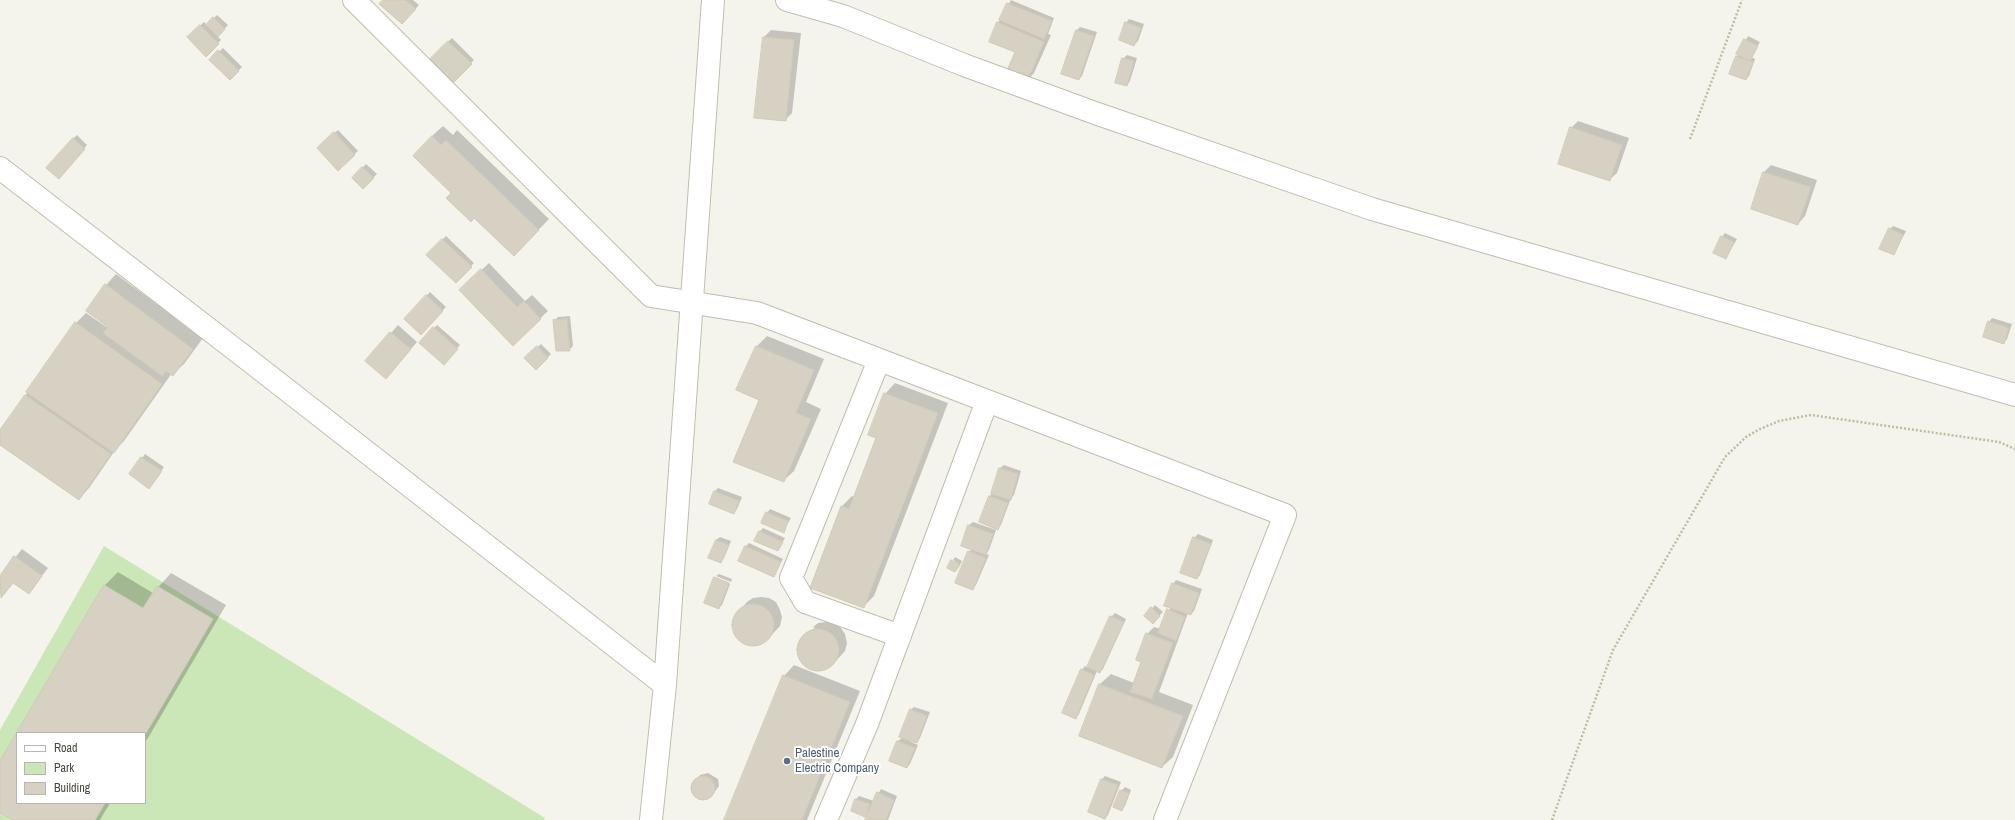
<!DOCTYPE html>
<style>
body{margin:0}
#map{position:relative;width:2015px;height:820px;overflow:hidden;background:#f5f4ec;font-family:"Archivo Narrow",sans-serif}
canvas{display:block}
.legend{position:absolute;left:16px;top:732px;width:130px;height:72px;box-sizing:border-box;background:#fff;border:1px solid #b7b5b0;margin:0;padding:5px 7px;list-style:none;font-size:12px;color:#4a463a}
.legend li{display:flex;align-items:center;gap:8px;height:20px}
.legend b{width:20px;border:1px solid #b7b5b0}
</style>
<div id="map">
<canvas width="2015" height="820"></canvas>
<ul class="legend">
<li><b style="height:5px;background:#fff"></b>Road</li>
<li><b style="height:11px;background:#cbe7b8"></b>Park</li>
<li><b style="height:11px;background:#d6d1c2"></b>Building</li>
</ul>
</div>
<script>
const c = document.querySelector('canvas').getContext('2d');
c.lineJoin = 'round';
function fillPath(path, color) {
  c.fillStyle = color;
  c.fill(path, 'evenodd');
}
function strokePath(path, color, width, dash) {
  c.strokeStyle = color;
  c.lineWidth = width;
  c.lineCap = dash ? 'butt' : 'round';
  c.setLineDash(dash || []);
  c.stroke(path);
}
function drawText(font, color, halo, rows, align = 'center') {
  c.font = font + ' "Archivo Narrow",sans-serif';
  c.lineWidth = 4;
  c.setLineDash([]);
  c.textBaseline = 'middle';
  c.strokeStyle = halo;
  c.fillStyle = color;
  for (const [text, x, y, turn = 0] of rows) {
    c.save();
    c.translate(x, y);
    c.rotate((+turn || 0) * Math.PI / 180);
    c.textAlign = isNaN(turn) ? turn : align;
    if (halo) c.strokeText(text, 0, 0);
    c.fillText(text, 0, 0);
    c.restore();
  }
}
const green = new Path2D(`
 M104,546L545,818L544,820H0V730ZM17,733H145V803H17Z`);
const shadow = new Path2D(`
 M385,0H413L419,5L402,23Z
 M1011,0L1054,18L1048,34L1051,35L1034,73L1027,81L1016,52L998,23Z
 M217,15L228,25L217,36L221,40L206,55L188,37L204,22L207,25Z
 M1129,19L1144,24L1138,41L1134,45L1126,23Z
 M1080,27L1097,32L1082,76L1079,79L1062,73L1077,30Z
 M771,30L801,33L792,113L785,120L755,117L764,37Z
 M1748,36L1760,42L1751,57L1755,59L1749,76L1746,79L1737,57Z
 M452,38L474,60L453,81L431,59Z
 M223,48L242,67L230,79L210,60Z
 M1127,55L1137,58L1130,81L1127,85L1123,59Z
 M1578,121L1629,138L1617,173L1609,180L1571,128Z
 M443,126L453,135L457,130L549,219L514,255L453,193L432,136Z
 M338,130L358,151L338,169L318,148Z
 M77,135L87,145L62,174L73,139Z
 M366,164L377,174L363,187L353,178Z
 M1771,165L1817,180L1805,216L1798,224L1752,209L1764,172Z
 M1893,226L1906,231L1894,254L1890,229Z
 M1725,233L1737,239L1726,258L1722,237Z
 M446,236L474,263L456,282L427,255Z
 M489,263L525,301L532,295L548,311L513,344L468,283Z
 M116,274L203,338L184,364L173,374L172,373L124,441L116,449L89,488L79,499L0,444V432L76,323L86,313L108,328L106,285Z
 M430,292L446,307L421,333L405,319Z
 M570,316L573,346L569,350L554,321L558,317Z
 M1992,318L2012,324L2007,339L2004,343L1989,322Z
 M398,325L417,342L393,370L367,361Z
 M437,325L460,345L443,363L420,343Z
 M767,336L824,359L806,402L821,409L794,471L783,481L761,399L738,390L757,346Z
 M541,344L551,354L536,369L526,358Z
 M895,383L948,403L874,596L864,606L842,506L852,496L854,497L877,438L885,394Z
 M145,454L164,467L149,488L142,458Z
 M1004,465L1021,471L1014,495L1011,498L1001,525L997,528L990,496L992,494L1000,468Z
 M718,488L742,497L737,509L734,513L710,503L715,491Z
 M770,509L791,518L783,531L767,513Z
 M973,522L996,530L989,550L986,554L989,555L976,585L973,588L969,552L972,549L962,545L969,525Z
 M763,528L785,538L778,550L760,531Z
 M1198,534L1213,540L1200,575L1197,578L1194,538Z
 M720,537L731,541L724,558L721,562L716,540Z
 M749,543L783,559L773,576L745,547Z
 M22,549L48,568L29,593L14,582L1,597L0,577Z
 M955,557L962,561L960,565L953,560Z
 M118,572L153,593L171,573L226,605L145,743V733H18L104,586Z
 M719,574L732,579L731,582L716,576Z
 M715,577L730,584L722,605L718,608L705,603Z
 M1176,580L1202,589L1194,611L1191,614L1188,613L1159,692L1193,705L1173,757L1162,767L1080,736L1100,684L1111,674L1134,683L1142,661L1147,634L1154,627L1161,629L1171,607L1173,584Z
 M761,597L769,598L776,602L780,610L782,617L780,626L767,640L760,644L752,645L738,639L734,632L733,624L734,617L747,602L753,598Z
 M1155,605L1163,612L1153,622L1145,616Z
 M1115,613L1126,619L1103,669L1100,672L1097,671L1079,714L1076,718L1082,670L1085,666L1088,668L1111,617Z
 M826,622L834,623L841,628L845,634L847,643L845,651L832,665L825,670L817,671L803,664L798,650L800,642L804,635L815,628L814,627L810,629L812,628L818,623Z
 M794,665L860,691L807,820H725L784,676Z
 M914,707L930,712L920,738L917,742L903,737V738L918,745L910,764L907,767L890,761L898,741L903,737L910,710Z
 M17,734V803H110L100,820H15L0,812V763Z
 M708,773L718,779L719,786L711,797L701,800L695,796L692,786L700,775Z
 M1105,776L1121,782L1108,815L1105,818L1102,779Z
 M1125,787L1131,790L1125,806L1122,809L1121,791Z
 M881,789L897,796L888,820H867L871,809L865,815L856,799L859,796L874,801Z`);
const building = new Path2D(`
 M383,0H406L416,9L402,24L379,4Z
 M1007,3L1052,21L1044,39L999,20Z
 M213,17L225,29L218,37L206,25Z
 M997,22L1044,42L1027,82L1006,73L1015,52L989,42Z
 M1125,22L1141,28L1134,46L1119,40Z
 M200,25L219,44L206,57L187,37Z
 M1076,30L1094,36L1079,80L1061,74Z
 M763,37L794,40L786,121L754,118Z
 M1744,39L1758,46L1750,61L1736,54Z
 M448,41L472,64L453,83L430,59Z
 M218,50L239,71L230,80L209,60Z
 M1736,56L1753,62L1746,80L1729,74Z
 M1122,58L1134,61L1127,86L1115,83Z
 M1570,127L1622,145L1610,181L1558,164Z
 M334,132L355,155L338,171L317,148Z
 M432,136L441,145L446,140L539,230L514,256L474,218L471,222L446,198L451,193L413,156Z
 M73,138L85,149L59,179L46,168Z
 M362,167L374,178L363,189L352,178Z
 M1763,172L1811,187L1798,225L1751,209Z
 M1889,228L1903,235L1894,255L1879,249Z
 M1721,236L1734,242L1726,259L1713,253Z
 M442,239L472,267L456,283L426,255Z
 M481,269L517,307L524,301L541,319L513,346L459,290Z
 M105,284L193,349L173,376L166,371L162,376L103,333L108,327L86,311Z
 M426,295L443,311L421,335L404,319Z
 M567,319L570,351H556L553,320Z
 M1988,321L2009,328L2004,344L1983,337Z
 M75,322L162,384L114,453L26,392Z
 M433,327L458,349L444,365L419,343Z
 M390,332L411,349L386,379L365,361Z
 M537,346L548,358L536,370L524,358Z
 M756,346L814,370L796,413L811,419L784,482L733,462L759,400L736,390Z
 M884,393L938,413L864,608L810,588L841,506L849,509L876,438L868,435Z
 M25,395L111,454L79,500L0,445V430Z
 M141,457L162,471L149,489L129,474Z
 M999,468L1018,474L1011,500L991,494Z
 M714,491L739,501L734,514L709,504Z
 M989,496L1008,503L998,530L979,522Z
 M766,512L788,521L784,533L761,523Z
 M968,525L993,534L986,555L961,546Z
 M759,531L783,542L778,551L754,541Z
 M1193,537L1211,544L1197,579L1180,573Z
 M716,540L729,545L721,563L708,558Z
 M745,546L781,562L774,577L738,561Z
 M968,551L986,558L973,590L955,583Z
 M14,556L42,576L29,594L13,583L1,598L0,576Z
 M951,560L960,565L955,572L947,568Z
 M714,577L729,583L719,609L704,603Z
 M1172,583L1199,593L1191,615L1164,606Z
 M104,585L143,608L157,586L213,619L145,735V733H17V803H105L95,820H13L0,813V761Z
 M732 625a21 21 0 1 1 42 0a21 21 0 1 1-42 0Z
 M1151,607L1160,616L1153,624L1144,616Z
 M1167,609L1185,617L1176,641L1158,633Z
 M1110,616L1124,622L1100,673L1087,667Z
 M797 650a21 21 0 1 1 42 0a21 21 0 1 1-42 0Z
 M1146,633L1173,643L1152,699L1130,692L1141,662L1136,660Z
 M1081,669L1094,675L1076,719L1062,713Z
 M783,675L850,702L802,820H724Z
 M1099,684L1183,716L1162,768L1079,736Z
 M910,709L927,716L917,743L899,737Z
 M897,741L915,748L907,768L889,761Z
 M691 788a12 12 0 1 1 24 0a12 12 0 1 1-24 0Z
 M1101,779L1118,785L1105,819L1088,812Z
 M1120,790L1129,793L1122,811L1113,807Z
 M877,792L894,800L886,820H865Z
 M855,799L870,804L865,817L851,811Z`);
const path = new Path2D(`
 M1690,139L1742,0
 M1552,820L1613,650L1725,457L1746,437L1760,429L1779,421L1811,415L1999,442L2015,449`);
const minor = new Path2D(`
 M354,0L651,296L757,313L1285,515L1165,820
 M787,0L843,16L964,65L1095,113L1372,209L2015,395
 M0,168L255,365L665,685
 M879,360L791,578L805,602L900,636
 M651,820L665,685L713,0
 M826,820L867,724L987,401`);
const markers = [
 [787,761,4,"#5c6f8a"]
];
const serviceNames = [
 ["Palestine",795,754],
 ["Electric Company",795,769]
];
fillPath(green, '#cbe7b8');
fillPath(shadow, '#0003');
fillPath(building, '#d6d1c2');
strokePath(building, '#d1cab6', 1);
strokePath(minor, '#c1bdaf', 24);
strokePath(path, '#c2bba1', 2.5, [2, 2]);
strokePath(minor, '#fff', 22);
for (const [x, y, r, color] of markers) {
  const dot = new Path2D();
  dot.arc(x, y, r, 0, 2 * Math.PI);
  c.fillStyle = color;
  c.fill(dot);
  strokePath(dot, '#fff', 1.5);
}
drawText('13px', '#4e5e75', '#fff', serviceNames, 'left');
</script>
